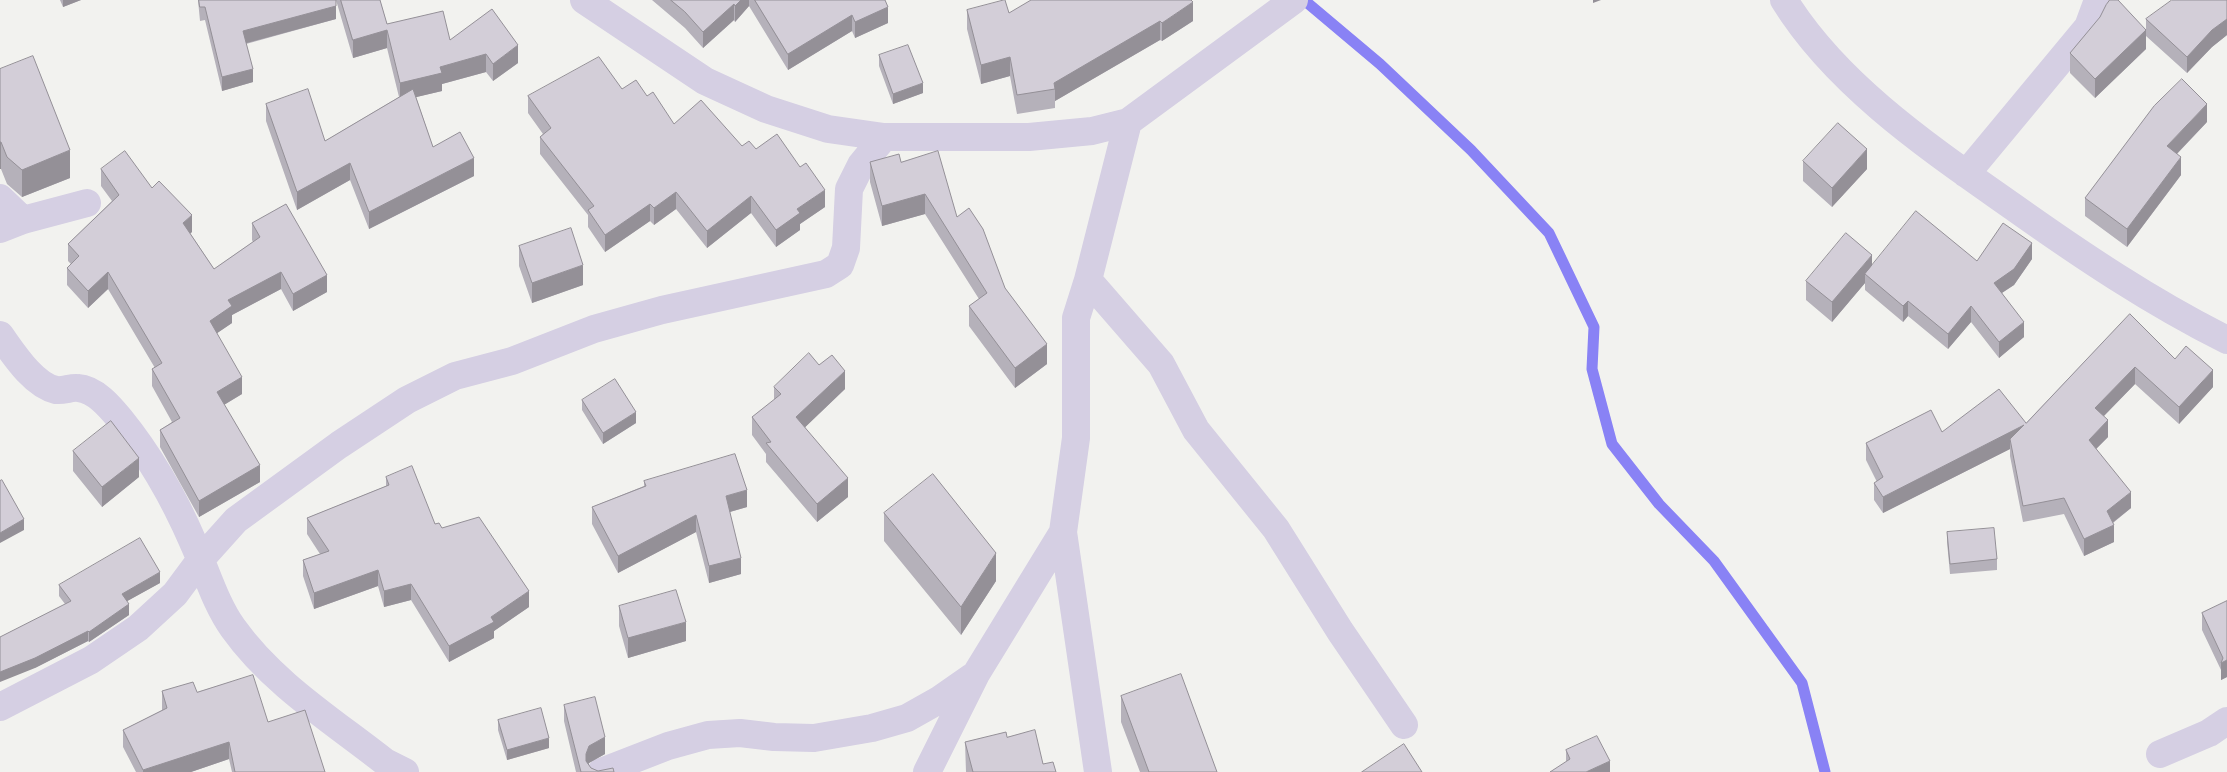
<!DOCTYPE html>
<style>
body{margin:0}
canvas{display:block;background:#f2f2ef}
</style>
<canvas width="2227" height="772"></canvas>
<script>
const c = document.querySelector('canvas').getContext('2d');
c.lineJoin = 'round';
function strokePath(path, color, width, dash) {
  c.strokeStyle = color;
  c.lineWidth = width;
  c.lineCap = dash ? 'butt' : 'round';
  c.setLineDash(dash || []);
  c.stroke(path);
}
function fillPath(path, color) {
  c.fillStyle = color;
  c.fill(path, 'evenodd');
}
const stream = new Path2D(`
 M1304,0L1380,64L1471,150L1549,233L1594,327L1592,369L1612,444L1659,504L1714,561L1802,683L1825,772`);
const minor = new Path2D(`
 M584,0L705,81L766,109L828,129L884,137H1029L1092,131L1128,122L1294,0
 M1784,0C1837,86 1931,149 2012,206C2081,255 2151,302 2227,340
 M1966,174L2088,27L2098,0
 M0,198L23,220
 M0,229L23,220L87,203
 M1088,280L1161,364L1196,430L1276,529L1340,631L1404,725
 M0,335C13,353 33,385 56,390C64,391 71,387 78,388C95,389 110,407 120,419C150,456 174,498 193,542C206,570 215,603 233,628C272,683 333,721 385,762L405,772
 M1063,532L1098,772
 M0,707L91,660L138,628L175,594L201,559L236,520L339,445L407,400L455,376L512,361L594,329L662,310L826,274L840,265L846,248L849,189L861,165L884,137
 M2160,754L2209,733L2227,721
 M601,772L668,746L708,735L740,733L774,737L814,738L872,728L907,718L939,700L972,677
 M927,772L976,674L1063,532L1076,438V318L1088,280L1128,122`);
const wall = new Path2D(`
 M60,0H81L63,7Z
 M198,0H336V19L246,44L253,82L222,91L205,20L200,21Z
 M336,0H380L387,24L450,40L518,63L493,81L486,72L442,84V91L416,97L433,147L474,176L369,229L350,180L297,210L266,121V104L325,141L399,97L387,48L353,58Z
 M652,0H885L888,23L855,38L852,31L788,70L749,6L735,22L734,20L703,48L685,28Z
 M2227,0V35L2212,47L2187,73L2146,36V49L2095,98L2070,73V53L2146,29V19Z
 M967,10L1009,13L1193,21L1162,41L1160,40L1055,101V108L1017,114L1010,76L981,84L967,29Z
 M879,55L923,93L893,104L879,66Z
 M0,69L70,178L22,197L7,184L1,169H0Z
 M622,89L647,96L674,124L742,146L756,149L825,207L800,224V230L776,247L751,213L707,248L676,209L654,225L650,221L605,252L588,227V215L540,154V137L543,134L528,113V96Z
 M2207,122L2177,154L2181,175L2127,247L2085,216V198Z
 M1803,161L1867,169L1832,207L1803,181Z
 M870,162H901L957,217L1005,288L1047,364L1015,388L969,326V306L979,299L925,214L882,226L870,182Z
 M101,169L152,188L192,232L190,233L214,269L253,242L252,240V223L327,292L293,311L281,289L232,315V323L217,333L242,394L224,405L260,482L199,517L160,447V430L172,422L152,386V369L155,368L108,289L88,308L67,285V268L71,264L68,261V244L112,201L101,186Z
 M519,246L583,285L532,303L519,266Z
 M2032,259L2014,285L2002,293L2024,337L1999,358L1971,322L1948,349L1908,316L1903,322L1865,290V283L1832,322L1806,300V281L1872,266Z
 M2130,314L2175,359L2213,387L2179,424L2135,384L2104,416L2108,437L2096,449L2131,508L2113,523L2114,542L2084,556L2064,514L2023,522L2010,456V449L1883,513L1874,500V483L1877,482L1866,460V443L1942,432L2026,423Z
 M819,365L845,389L805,427L848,497L817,522L766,462V454L752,435V417L774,400V387Z
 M582,400L636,423L603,444L582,410Z
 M73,451L139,477L102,507L73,471Z
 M386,477L435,524L442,528L529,607L494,631V638L449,662L411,600L384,607L378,586L314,609L303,576V560L320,554L307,534V518L386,486Z
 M644,481L747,507L730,512L741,574L709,583L696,532L618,573L592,524V507L644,486Z
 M884,513L996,581L961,635L884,541Z
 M1947,532L1997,559V570L1950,574L1947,542Z
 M160,583L127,601L129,615L89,642L88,641L35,668L65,604L59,596V585Z
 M2227,601V677L2221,680V670L2202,630V613Z
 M619,606L686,641L628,658L619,626Z
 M162,691L268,722L325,772H232L229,759L191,772H136L123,747V730L162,710Z
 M1121,696L1217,772H1140L1121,722Z
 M564,705L605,754L589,763L588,764L591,768L598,771L614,772H576L564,721Z
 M498,720L549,748L507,760L498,730Z
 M1007,737L1043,764L1056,772H966L965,742Z
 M1566,750L1610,772L1566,761Z`);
const shadedWall = new Path2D(`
 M63,0H81L63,7Z
 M741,0H749V6L735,22V6Z
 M1593,0H1601L1593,3Z
 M1193,2V21L1162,41V23Z
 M734,4V20L703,48V32Z
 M336,6V19L243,44V31Z
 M888,7V23L855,38V22Z
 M852,15V31L788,70V54Z
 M2227,19V35L2212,47L2187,73V57L2212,30Z
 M1160,21V40L1055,101V89L1054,83Z
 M387,30V48L353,58V40Z
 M2146,30V49L2095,98V79Z
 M518,45V63L493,81V64Z
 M486,54V72L442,84V91L400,101V83L440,67Z
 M1010,57V76L981,84V65Z
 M253,69V82L222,91V77Z
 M923,83V93L893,104V94Z
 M2207,104V122L2167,164V146Z
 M0,142H1V169H0Z
 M1867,149V169L1832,207V188Z
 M70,150V178L22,197V170Z
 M2181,157V175L2127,247V229Z
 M474,158V176L369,229V212Z
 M350,163V180L297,210V192Z
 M825,190V207L800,224V230L776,247V230L797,209Z
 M676,192V209L654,225V208Z
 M925,194V214L882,226V206Z
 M751,196V213L707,248V231Z
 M650,204V221L605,252V235Z
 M192,215V232L183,240V223Z
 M2032,243V259L2014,285L1994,298V283Z
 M1872,255V275L1865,274V283L1832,322V302Z
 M583,265V285L532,303V283Z
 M108,272V289L88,308V291Z
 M281,272V289L232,315V323L210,338V321L228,300Z
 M327,275V292L293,311V294Z
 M1908,301V316L1903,322V306Z
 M1971,306V322L1948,349V334Z
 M2024,322V337L1999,358V342Z
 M1047,344V364L1015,388V368Z
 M2135,367V384L2095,425V408Z
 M2213,370V387L2179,424V407Z
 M845,371V389L796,436V417Z
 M242,377V394L217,409V392Z
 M636,412V423L603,444V433Z
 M2108,420V437L2089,456V440Z
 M2024,425L2010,439V449L1883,513V497Z
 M139,458V477L102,507V487Z
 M260,465V482L199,517V501Z
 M848,478V497L817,522V504Z
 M747,490V507L726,513V496Z
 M2131,492V508L2107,527V511Z
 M696,515V532L618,573V556Z
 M24,519V530L0,543V533Z
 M2114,525V542L2084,556V539Z
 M996,553V581L961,635V607Z
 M741,558V574L709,583V566Z
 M378,570V586L314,609V593Z
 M160,572V583L122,604V594Z
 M411,584V600L384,607V591Z
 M529,591V607L494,631V638L449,662V646Z
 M129,604V615L89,642V632Z
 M686,622V641L628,658V638Z
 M88,631V641L35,668L0,682V672Z
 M2227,660V677L2221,680V663Z
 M605,737V754L589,763L586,770V754L589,746Z
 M549,738V748L507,760V750Z
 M229,742V759L191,772H143V770Z
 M1610,761V772H1586Z`);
const building = new Path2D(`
 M199,0H336V6L243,31L253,69L222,77L205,7H200Z
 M341,0H380L387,24L443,11L450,40L492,9L518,45L493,64L486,54L440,67L442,73L400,83L387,30L353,40Z
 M671,0H741L735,6L734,4L703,32L685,12Z
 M755,0H885L888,7L855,22L852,15L788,54Z
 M1005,0L1009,13L1031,0H1191L1193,2L1162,23L1160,21L1054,83L1055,89L1017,95L1010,57L981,65L967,10Z
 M2110,0H2118L2146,30L2095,79L2070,53L2100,17L2106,5Z
 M2172,0H2227V19L2212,30L2187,57L2146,19Z
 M908,45L923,83L893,94L879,55Z
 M33,56L70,150L22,170L7,157L1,142H0V69Z
 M599,57L622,89L636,80L647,96L653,92L674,124L701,100L742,146L749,141L756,149L777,134L800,167L806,163L825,190L797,209L800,213L776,230L751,196L707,231L676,192L654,208L650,204L605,235L588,210L594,206L540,137L551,128L528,96Z
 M2182,79L2207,104L2167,146L2181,157L2127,229L2085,198L2154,106Z
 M308,89L325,141L413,89L433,147L460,132L474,158L369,212L350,163L297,192L266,104Z
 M1838,123L1867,149L1832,188L1803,161Z
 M125,151L152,188L159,181L192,215L183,223L214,269L260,237L252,223L286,204L327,275L293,294L281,272L228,300L232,306L210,321L242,377L217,392L260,465L199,501L160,430L180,418L152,369L162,363L108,272L88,291L67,268L79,256L68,244L119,195L101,169Z
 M938,151L957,217L969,208L983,229L1005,288L1047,344L1015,368L969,306L987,293L925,194L882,206L870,162L899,154L901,162Z
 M1916,211L1977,261L2003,223L2032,243L2014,269L1994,283L2024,322L1999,342L1971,306L1948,334L1908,301L1903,306L1865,274Z
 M571,228L583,265L532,283L519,246Z
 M1846,233L1872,255L1832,302L1806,281Z
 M2130,314L2175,359L2186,346L2213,370L2179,407L2135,367L2095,408L2108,420L2089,440L2131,492L2107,511L2114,525L2084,539L2064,498L2023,506L2010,439L2024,425L1883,497L1874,483L1883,477L1866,443L1931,410L1942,432L1999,389L2026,423Z
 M809,353L819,365L832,355L845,371L796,417L848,478L817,504L766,443L771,442L752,417L781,394L774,387Z
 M615,379L636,412L603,433L582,400Z
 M111,421L139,458L102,487L73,451Z
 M735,454L747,490L726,496L741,558L709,566L696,515L618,556L592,507L646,486L644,481Z
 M412,466L435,524L439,523L442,528L479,517L529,591L491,617L494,622L449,646L411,584L384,591L378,570L314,593L303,560L329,551L307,518L389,485L386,477Z
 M933,474L996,553L961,607L884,513Z
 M2,480L24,519L0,533V481Z
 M1994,528L1997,559L1950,564L1947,532Z
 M140,538L160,572L122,594L129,604L89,632L88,631L35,658L0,672V637L71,601L59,585Z
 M676,590L686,622L628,638L619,606Z
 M2227,601V660L2221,663L2223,658L2202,613Z
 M1181,674L1217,772H1149L1121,696Z
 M253,675L268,722L305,710L325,772H235L229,742L143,770L123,730L167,708L162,691L193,682L197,692Z
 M595,697L605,737L589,746L586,754V761L591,768L598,771L613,768L614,772H581L564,705Z
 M541,708L549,738L507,750L498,720Z
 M1035,730L1043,764L1053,762L1056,772H973L965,742L1006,732L1007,737Z
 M1597,736L1610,761L1586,772H1550L1570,759L1566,750Z
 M1404,744L1422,772H1362Z`);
strokePath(stream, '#8982f5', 11);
strokePath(minor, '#d5cfe3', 28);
fillPath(wall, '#b5b1ba');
fillPath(shadedWall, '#949097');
fillPath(building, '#d3ced8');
strokePath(building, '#949097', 1);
</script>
